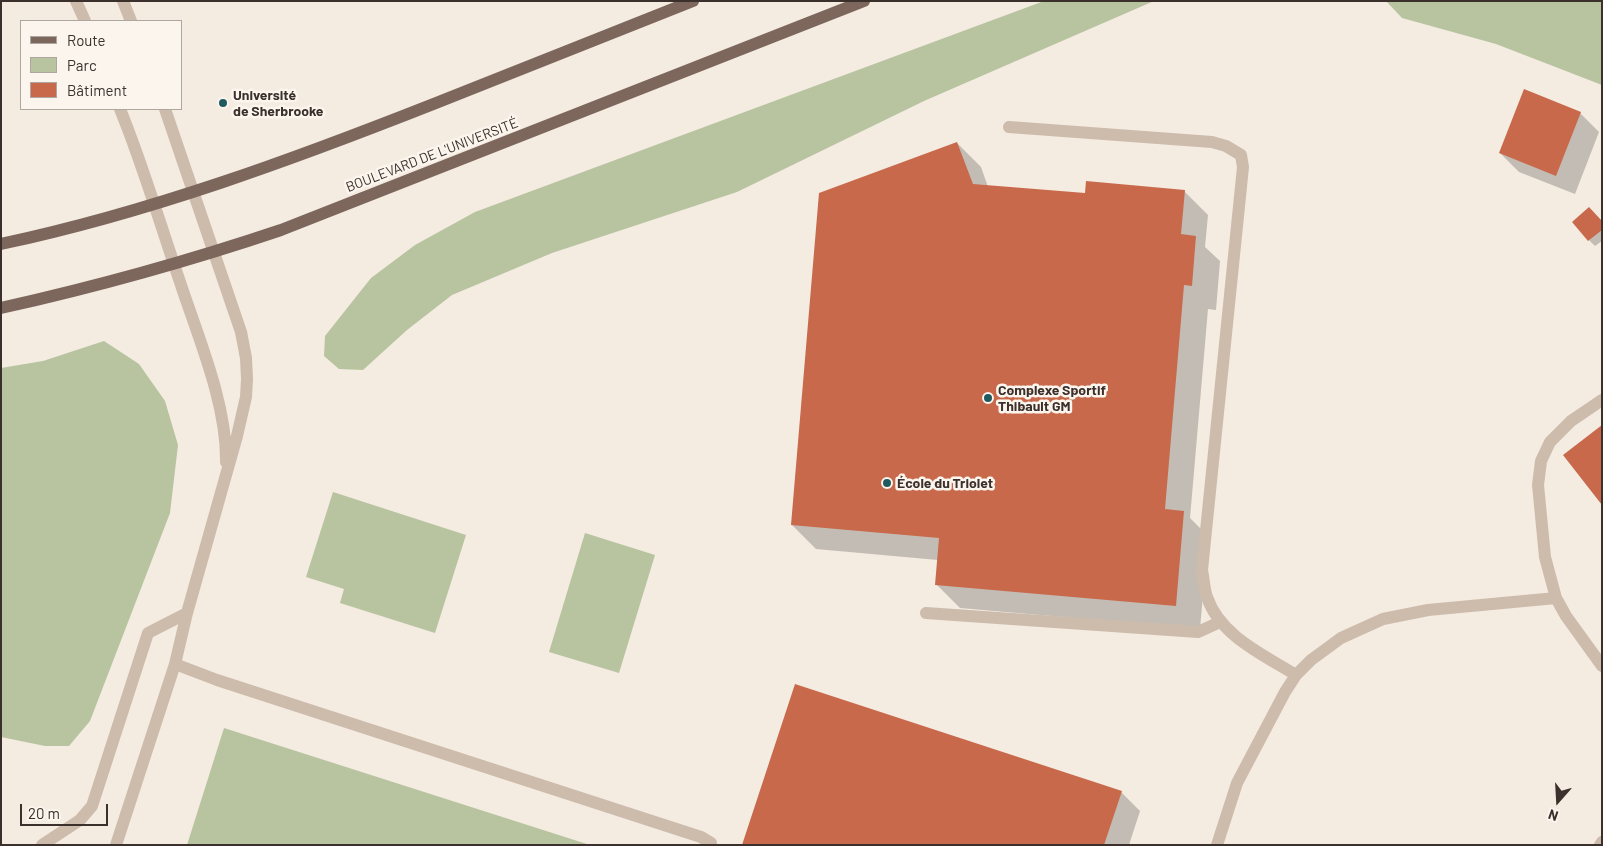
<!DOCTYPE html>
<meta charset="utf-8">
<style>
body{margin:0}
#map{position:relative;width:1603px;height:846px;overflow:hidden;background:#f4ebe1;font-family:Barlow,sans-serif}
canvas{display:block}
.frame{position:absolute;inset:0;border:2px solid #3b302b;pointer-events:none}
.legend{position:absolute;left:20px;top:20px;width:162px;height:90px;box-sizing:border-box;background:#fbf5ee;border:1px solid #aea6a0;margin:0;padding:6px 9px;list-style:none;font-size:15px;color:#3b302b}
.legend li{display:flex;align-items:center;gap:10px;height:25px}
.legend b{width:25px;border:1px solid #aea6a0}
.north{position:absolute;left:1533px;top:776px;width:50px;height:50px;-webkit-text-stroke:4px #fbf5ee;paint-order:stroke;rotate:199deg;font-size:14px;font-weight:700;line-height:20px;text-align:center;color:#3b302b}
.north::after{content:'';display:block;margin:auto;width:18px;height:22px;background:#3b302b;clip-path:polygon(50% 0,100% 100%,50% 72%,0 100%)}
.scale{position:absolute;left:20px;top:804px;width:88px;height:22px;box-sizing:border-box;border:2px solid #3b302b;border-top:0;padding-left:6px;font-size:15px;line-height:18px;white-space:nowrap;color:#3b302b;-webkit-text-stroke:4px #fbf5ee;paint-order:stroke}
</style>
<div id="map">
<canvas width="1603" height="846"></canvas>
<div class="frame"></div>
<ul class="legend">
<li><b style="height:6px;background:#7d675c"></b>Route</li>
<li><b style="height:14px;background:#b8c4a0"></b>Parc</li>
<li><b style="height:14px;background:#c8694b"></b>Bâtiment</li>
</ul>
<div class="north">N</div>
<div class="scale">20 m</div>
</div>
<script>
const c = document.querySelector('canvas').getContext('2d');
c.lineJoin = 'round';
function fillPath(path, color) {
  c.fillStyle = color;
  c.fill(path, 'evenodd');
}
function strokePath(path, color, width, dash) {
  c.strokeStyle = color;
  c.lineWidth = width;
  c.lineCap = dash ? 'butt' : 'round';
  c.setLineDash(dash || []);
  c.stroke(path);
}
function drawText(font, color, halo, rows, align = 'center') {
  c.font = font + ' Barlow,sans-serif';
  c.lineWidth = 5;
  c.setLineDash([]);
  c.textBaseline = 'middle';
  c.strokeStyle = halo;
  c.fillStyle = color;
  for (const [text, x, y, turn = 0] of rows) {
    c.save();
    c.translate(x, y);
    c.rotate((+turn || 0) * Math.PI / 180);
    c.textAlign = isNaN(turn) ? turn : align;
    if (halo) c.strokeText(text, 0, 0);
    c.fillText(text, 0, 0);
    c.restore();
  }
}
const green = new Path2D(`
 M1044,1H1154L924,101L737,192L552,253L452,295L407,330L363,370L339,369L324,356L325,336L371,278L415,245L475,212Z
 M1386,1H1602V85L1496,44L1402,18Z
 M104,341L139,364L165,401L178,445L170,513L90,721L69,746H45L1,737V368L43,361Z
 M333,492L466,535L435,633L340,603L344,589L306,577Z
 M585,533L655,555L619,673L549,652Z
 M224,728L590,845H187Z`);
const shadow = new Path2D(`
 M1580,113L1599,132L1575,194L1519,172L1500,153Z
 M957,143L981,167L988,187L1086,195L1184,191L1208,215L1205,247L1220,261L1216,310L1208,309L1190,518L1208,536L1200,629L960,608L936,584L938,560L816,549L792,525Z
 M1602,222V241L1595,246L1589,240Z
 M1121,792L1140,811L1129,845H744Z`);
const building = new Path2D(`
 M1524,89L1581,112L1556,176L1499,153Z
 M957,142L973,184L1085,193L1086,181L1185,190L1181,234L1196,236L1192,286L1184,285L1165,509L1184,511L1176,606L935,585L939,538L791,525L819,193Z
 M1589,207L1602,221V230L1588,241L1572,222Z
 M1602,425V505L1563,455Z
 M795,684L1122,791L1104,845H742Z`);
const minor = new Path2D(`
 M76,1L85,21
 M123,1L131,21
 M120,109C143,165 160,224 180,282C198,337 227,404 226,462
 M1009,127L1212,142L1226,146L1241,155L1243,167L1202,570C1204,579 1204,589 1207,597C1220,636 1264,655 1296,675
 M1602,400L1571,421L1550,442L1541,461L1538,485L1545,557L1556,598L1566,616L1602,666
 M926,613L1198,632L1220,622
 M175,664L217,680L701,837L711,843L710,845
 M42,845L80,820L92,806L148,633L187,613
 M116,845L175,664L187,613L237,436L246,397L247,379L246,358L241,332L165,109
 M1217,845L1237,783L1285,692L1296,675L1311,660L1341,638L1383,619L1428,610L1556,598
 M1600,845L1602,842`);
const major = new Path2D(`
 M1,244C151,212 294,159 436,103C522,69 607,35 693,1
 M1,308C95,287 189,261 281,230L864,1`);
const markers = [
 [223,103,5,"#1f5a5e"],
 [988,398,5,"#1f5a5e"],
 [887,483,5,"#1f5a5e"]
];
const poiNames = [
 ["Université",233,95],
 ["de Sherbrooke",233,111],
 ["Complexe Sportif",998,390],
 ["Thibault GM",998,406],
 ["École du Triolet",897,483]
];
const streetNames = [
 ["BOULEVARD DE L'UNIVERSITÉ",432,155,-21]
];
fillPath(green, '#b8c4a0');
fillPath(shadow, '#0003');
fillPath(building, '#c8694b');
strokePath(minor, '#cdbbac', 12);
strokePath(major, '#7d675c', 12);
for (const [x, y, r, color] of markers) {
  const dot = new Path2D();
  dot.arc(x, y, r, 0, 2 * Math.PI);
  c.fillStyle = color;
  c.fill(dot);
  strokePath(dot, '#fbf5ee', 2);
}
drawText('bold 14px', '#3b302b', '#fbf5ee', poiNames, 'left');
drawText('14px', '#3b302b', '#fbf5ee', streetNames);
</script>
